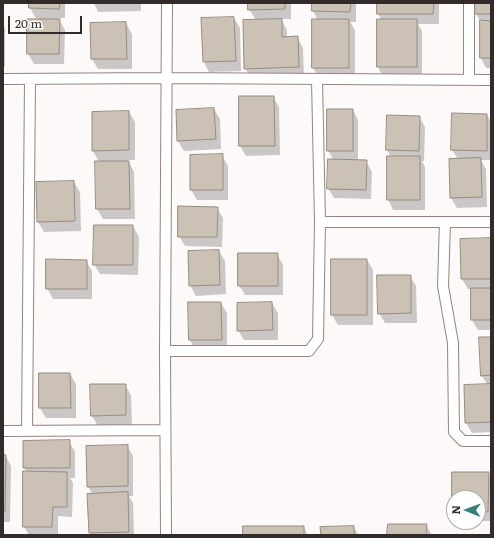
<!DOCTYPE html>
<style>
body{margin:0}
#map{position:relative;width:494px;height:538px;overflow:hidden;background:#fdf9f8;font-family:Literata,serif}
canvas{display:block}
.frame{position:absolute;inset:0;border:4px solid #322b29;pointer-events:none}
.north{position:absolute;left:446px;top:490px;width:40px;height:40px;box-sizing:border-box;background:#fff;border:1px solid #adaaa9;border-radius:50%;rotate:271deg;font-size:11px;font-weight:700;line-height:16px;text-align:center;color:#322b29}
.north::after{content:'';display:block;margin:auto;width:14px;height:18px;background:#377e78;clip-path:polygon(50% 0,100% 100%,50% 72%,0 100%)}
.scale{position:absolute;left:8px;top:16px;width:74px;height:18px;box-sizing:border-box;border:2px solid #322b29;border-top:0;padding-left:5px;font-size:12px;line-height:14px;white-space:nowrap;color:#322b29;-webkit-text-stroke:3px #fff;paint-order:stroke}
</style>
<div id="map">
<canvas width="494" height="538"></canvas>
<div class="frame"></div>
<div class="north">N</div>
<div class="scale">20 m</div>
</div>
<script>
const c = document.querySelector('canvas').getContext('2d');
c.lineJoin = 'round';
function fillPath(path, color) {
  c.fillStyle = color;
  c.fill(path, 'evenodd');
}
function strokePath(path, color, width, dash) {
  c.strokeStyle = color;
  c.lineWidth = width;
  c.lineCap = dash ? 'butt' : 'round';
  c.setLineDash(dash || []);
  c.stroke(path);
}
const shadow = new Path2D(`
 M3,3H4V21H3Z
 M30,3H65V18H58L65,30L64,64H34L28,54L37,20L30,8Z
 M94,3H141V11L98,12Z
 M249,3H291V19H281L287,30V38L297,37L303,48L304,77L251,78L245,68L256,20L249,9Z
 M313,3H356V22H350L355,30V78H319L313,68L318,20L313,11Z
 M378,3H439V24H418L422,31V77H383L378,67V20H382L378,14Z
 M476,3H491V68H486L481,58V22L476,14Z
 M234,18L240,28L241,71L209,72L204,62L202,19Z
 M126,23L132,34V69H98L92,59L91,24Z
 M3,25L5,28V67H3Z
 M273,97L279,107L280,155L246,156L240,146Z
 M214,109L220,119L221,149L184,151L178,141Z
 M353,110L358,120V161H366L372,172L371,199L334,198L328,188L334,161L328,150Z
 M129,112L135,122V160H128L134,172L135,219H103L97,209L99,162L93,151Z
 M487,115L491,122V160H481L486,169L487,207L457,208L451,198L458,159L452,150Z
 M388,116L419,117L425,127L424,161H422L425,167V210H393L388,199L391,157L387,150Z
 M222,155L228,166V200H197L191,190Z
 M74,182L80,192L81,231L44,232L38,222Z
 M217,208L223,218L222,247L185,246L179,236Z
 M133,226L139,237L138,275L100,274L94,264Z
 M491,239V330H478L472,320V289H468L462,279Z
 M219,251L225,261L226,294L196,296L190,285Z
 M277,254L283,265V295H245L239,285Z
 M332,260H367L373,270V325H338L332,315Z
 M86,261L92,271V299H53L47,288Z
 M410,276L416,286L417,323H385L379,313Z
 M221,303L227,313V350H195L190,340Z
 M272,303L278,313V340H244L238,330Z
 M491,338V432L472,433L466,423L465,386L488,385L482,376Z
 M70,374L76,384V418H46L40,408Z
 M125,385L131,395L132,425L98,426L92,416Z
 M3,399L4,426H3Z
 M69,441L75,452V478H70L73,483L72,517L58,516V535H29L24,527L27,472L24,468Z
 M127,446L133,456V496H129L133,503L134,535H91L88,494H92L88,486Z
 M3,455H5L11,466L10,522H3Z
 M453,473H488L491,478V521H478V498H454V513L453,511Z
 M426,525L432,535H388Z
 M303,527L308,535H244Z
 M354,527L358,535H322Z`);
const building = new Path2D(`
 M29,3H60L59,9L29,8Z
 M248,3H285V9L248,10Z
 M312,3H351L350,12L312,11Z
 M377,3H434L433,14H377Z
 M475,3H491V14H475Z
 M234,17L236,61L203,62L201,18Z
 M27,19H60L59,54H27Z
 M282,19V37L298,36L299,67L244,69L243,20Z
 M312,19H349V68H312Z
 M377,19H417V67H377Z
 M480,20L491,21V58H480Z
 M126,22L127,59H91L90,23Z
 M239,96H274L275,146H239Z
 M214,108L216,139L177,141L176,110Z
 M327,109H353V151H327Z
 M129,111V150L92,151V112Z
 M452,113L487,114V151L451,150Z
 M387,115L420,116L419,151L386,150Z
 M223,154V190H190V155Z
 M387,156H420V200H387Z
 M481,158L482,197L450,198L449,159Z
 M328,159L367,160L366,190L327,189Z
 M95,161H129L130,209H96Z
 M74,181L75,221L37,222L36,182Z
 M178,206L218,207L217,237H178Z
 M94,225H133V265H93Z
 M491,238V279H461L460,239Z
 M219,250L220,285L189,286L188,251Z
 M238,253H278V286H238Z
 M46,259L87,260V289H46Z
 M331,259H367V315H331Z
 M377,275H411V313L378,314Z
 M471,288H491V320H471Z
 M188,302H221L222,340H189Z
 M272,302L273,330L237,331V303Z
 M479,337H491V375L481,376Z
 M39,373H70L71,408H39Z
 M90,384H126V415L91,416Z
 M491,384V422L465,423L464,385Z
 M70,440V468H23V441Z
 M128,445V486L87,487L86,446Z
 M3,454L6,455L5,512H3Z
 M23,471L67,472V507H53L52,527H23Z
 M452,472H489L488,512L478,511V498H454V511H452Z
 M128,492L129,532L89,533L87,494Z
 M388,524H427L426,535H387Z
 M243,526H304V535H243Z
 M354,526V535H321L320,527Z`);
const service = new Path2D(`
 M3,79L167,78L491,80
 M469,80V3
 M320,222H491
 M445,222L443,286L453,343L454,432L463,441H491
 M165,351H309L318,339L320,222L317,80
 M3,431L165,430
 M27,431L30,79
 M166,535L165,351L167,3`);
fillPath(shadow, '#0003');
fillPath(building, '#ccc1b5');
strokePath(building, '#968c81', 1);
strokePath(service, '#93847f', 12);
strokePath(service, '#fff', 10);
</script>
